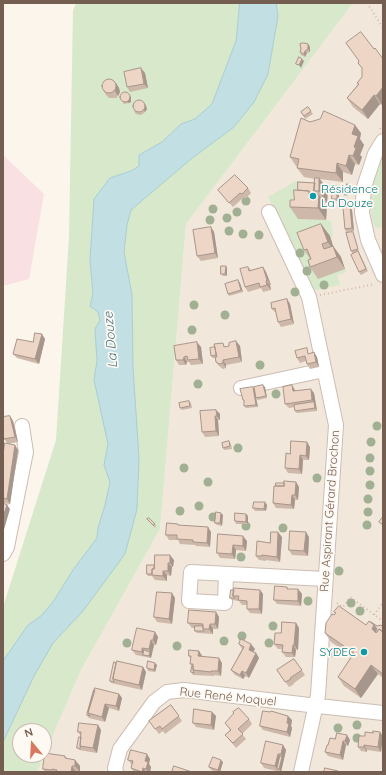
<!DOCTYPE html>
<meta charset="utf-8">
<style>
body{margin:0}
#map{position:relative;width:386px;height:775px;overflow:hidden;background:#fbf5ec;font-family:Quicksand,sans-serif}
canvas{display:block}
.frame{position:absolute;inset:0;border:4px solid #745d51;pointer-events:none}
.north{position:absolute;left:12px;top:723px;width:40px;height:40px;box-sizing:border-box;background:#fef9f2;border:1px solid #c7bbb2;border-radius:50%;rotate:342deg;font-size:11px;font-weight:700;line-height:16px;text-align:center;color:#745d51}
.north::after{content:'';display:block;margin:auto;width:14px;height:18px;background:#d7785f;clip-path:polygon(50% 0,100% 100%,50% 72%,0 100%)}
</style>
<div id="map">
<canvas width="386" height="775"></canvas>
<div class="frame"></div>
<div class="north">N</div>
</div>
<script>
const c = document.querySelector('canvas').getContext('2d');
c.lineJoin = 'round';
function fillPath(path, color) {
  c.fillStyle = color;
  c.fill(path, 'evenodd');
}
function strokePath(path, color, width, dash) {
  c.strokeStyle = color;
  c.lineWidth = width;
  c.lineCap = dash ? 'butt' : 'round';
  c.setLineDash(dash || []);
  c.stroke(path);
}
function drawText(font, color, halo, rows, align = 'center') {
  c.font = font + ' Quicksand,sans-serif';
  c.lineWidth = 3.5;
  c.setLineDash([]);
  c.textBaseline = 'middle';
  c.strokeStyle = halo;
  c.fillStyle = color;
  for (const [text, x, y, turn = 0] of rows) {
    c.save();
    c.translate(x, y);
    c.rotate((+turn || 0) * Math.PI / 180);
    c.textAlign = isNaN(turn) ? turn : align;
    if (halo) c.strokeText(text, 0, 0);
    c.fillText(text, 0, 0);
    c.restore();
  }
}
const residential = new Path2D(`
 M353,3H383V772H37L81,670L160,529L186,224Z`);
const medical = new Path2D(`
 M3,155L44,194L29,279L3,286Z`);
const green = new Path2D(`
 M76,3H353L186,224L160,529L81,670L37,772H3V607L56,440L69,237L73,11ZM20,731H44V755H20Z
 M383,157V206L381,208L383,210V227L376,228C365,215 374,171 383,157Z
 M296,181L334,186L335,192L328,190L298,219L326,220L331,221L333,236H330L318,278L345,269L346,272L337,275L340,285L316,290L310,286L268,197Z`);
const water = new Path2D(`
 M240,3H276L278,16L268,74L254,102L234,127L191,159L131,210L127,225L124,252L132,295L133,368L139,458L137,509L125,554L83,611L53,643L34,676L3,742V661L28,625L41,616L53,602L73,570L97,538L98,528L105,505L110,482L104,465L108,444L94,380L97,361L95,329L100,320L98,312L90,306L93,294L90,260L94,199L110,178L131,171L139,166V155L162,142L181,124L195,119L212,104L236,41Z`);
const path = new Path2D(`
 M367,3L383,28
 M380,129L383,124
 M320,295L375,284
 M337,603L343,607L350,597L383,621
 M374,615L382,604`);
const minor = new Path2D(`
 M383,141L375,154L364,187L362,213L368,240L383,275
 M269,212L309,297L336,425L318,695L301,772
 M241,388L324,370
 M3,554L7,547L26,452L22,426
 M226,574L225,603L189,601L191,572L325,579
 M116,772L115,768L120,749L154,702L167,692L184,690L309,705L383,713`);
const trees = [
 [346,191],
 [246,201],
 [213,209],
 [237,212],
 [227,218],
 [210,220],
 [229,231],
 [243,234],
 [259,235],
 [300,253],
 [307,271],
 [324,285],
 [295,292],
 [194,305],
 [225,315],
 [192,330],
 [260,365],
 [198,384],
 [276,394],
 [377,426],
 [371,442],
 [238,448],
 [370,458],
 [184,468],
 [370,471],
 [317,478],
 [208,482],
 [370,485],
 [368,499],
 [199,506],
 [180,511],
 [368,512],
 [213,517],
 [367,525],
 [246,526],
 [283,528],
 [241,557],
 [339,571],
 [308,601],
 [351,603],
 [360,611],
 [273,626],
 [242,636],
 [224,641],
 [127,643],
 [269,643],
 [177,646],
 [334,653],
 [357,725],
 [338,728],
 [357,738]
];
const wall = new Path2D(`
 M308,44L310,47V52L307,53L305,57L301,55L300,52Z
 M374,49L383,59V103L382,105L380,104L368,119L353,107L347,98L358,84L357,83L362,77V68L358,63Z
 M145,73L148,88L130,92L127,87Z
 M114,81L119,88L120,92L118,96L116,98H109L106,95L103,90Z
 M131,97V102L129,103L124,104L120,98Z
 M145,104L146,106L147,109L145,112L141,115L136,114L134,111Z
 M308,107L313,114L305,119L301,112Z
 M310,122L361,133L360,139L364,145L360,155L362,157L359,165L355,164L352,175L343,172V182L320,179L328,190L327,203H324L327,207L326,220L298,219L290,207L294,200L298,190L315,183V179L304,177L297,168L298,166H296L290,157Z
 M351,185L352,187L351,194L348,193L346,191Z
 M341,186L342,188V194H339V201H334L332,199Z
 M248,188L251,193L245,199L244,197L233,207L222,195L218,190Z
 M350,207L352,210L354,231L346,232L345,229Z
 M321,224L330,236L333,246L341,257L345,269L318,279L310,267V259L304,250Z
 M211,227L214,232L218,258L201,261L197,256Z
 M354,234L359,252L368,271L361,275L359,272L355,253L353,254L351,251Z
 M226,266L227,268V276H223L221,274Z
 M248,267L251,270L263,267L266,272L271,285H270L271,290L263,292L261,288L248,292L245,287Z
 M238,280L240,283L243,292L229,296L228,294Z
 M287,299L290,304L294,324L281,327L278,322L276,313L272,309Z
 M45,339L39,364L17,358L13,354L33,342Z
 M236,341L240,346L242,362L226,365V368L223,369L219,366L216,362L215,358H213L211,356L226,347L229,346Z
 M201,347L203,364L191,365L189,362H187L186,365H179L176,360Z
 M310,353L317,357L319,367L310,369L307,364L306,361L300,363L297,358Z
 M253,387L254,389L258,407L246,408L244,406V402L243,400Z
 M265,387L267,398L258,400L256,398Z
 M295,390L296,391L314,393L317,411L297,413L295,411V407L289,408L285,404Z
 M189,401L191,403L192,408L182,410L180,408Z
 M216,410L220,414V420H218L219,436L205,437L202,432Z
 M10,416L13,421L18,442L8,444L15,445L18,450L10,504L3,503V455L7,443L4,439Z
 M229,441L231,444L232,449L224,450L223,448Z
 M310,447L309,460H303L302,474L288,473L285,468L290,454Z
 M296,482L299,487L298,500H295L294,509L276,508L273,503L276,486L284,483Z
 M267,505L266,511H255L253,508Z
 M246,514L248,516V524H236L235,521Z
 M223,515L222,526L217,525L215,523Z
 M147,519L155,524L156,526L155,528Z
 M179,525L211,532L210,547L196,546L195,545L180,544L178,540H169L166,535Z
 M218,534L247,541L246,551L236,550L235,559L220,558L217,553Z
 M282,537L280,562L266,560V561L259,560L256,556L270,543Z
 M309,537L308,556L292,555L289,550Z
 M174,560L173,567H172L171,576L167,575V581L155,580L152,576H148L147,574L154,565Z
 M287,587L288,589H298L302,594L301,606L277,604L274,600Z
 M231,590H260L263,594L262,614L250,613L247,609V605H242L239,601L232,600L230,598Z
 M175,598L172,624L157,622L154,617Z
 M216,612L219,617L218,629H213V634L197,633L195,631V628H192L188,623Z
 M334,612L366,625L383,627V678L378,674L361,698L344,686L338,677L352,656L331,642L325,633L335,613Z
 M296,623L299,628L298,650H296L295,657H286L282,652L283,649H278L274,644L281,633Z
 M155,632L158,637L156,645H154L151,658L136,655L132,650Z
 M239,644L255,649L253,652L256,653L259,658L249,678L245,676L243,679L235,675L231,670L242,649Z
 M199,651L202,656V657L222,663L221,676L215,675L214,676L193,675L191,672L192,666L190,664L191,659L189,656Z
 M294,659L305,675L294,683V684L289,687L277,670Z
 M157,665L155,672L148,671L147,668Z
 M143,667L146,672L142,690L111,683L110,681Z
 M119,694L122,698L119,711L109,708L105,722L89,718L87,715Z
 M171,705L182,721L165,734L163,731L159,734L149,721Z
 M212,712L216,716L214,730L196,727L193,723Z
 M249,719L252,724L242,734L246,739L236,748L225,735L230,730L225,723Z
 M292,720L291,726L292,728L290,737L263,730L260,726Z
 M98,725L101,730L97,753L79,750L77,748L81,736L78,732Z
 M347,735L350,740L348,746L346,745L343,760L328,756L325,752L328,745L335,739Z
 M365,736H383L381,752L367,750V752L361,751L358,747Z
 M283,745L286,750L281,772L264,768L261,763Z
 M65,756L67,759L75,760L80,766V772H45L43,769Z
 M150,759L149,764L151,767L150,772H134L131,768L132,765L128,760Z
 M223,762L220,772H217L211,770L209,767Z`);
const shadedWall = new Path2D(`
 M308,44L310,47V52L308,49Z
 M305,51L307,53L305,57L304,54Z
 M302,59L304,61L301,68L299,65Z
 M141,68L145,73L148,88L144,84Z
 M116,83L119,88L120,92L118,96L115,91Z
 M383,87V103L382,105L376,96Z
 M129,95L131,97V102L129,103L127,101Z
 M374,95L380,104L368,119L362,110Z
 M145,104L146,106L147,109L145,112L144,110Z
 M355,125L361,133L360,139L364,145L360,155L362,157L359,165L353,156L354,147L352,134Z
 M349,155L355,164L352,175L346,166Z
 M337,163L343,172V182L336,173Z
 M319,178L328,190L327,203L319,191Z
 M351,185L352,187L351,194L350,191Z
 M341,186L342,188V194L340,192Z
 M337,192L339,194V201L337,199Z
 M319,195L327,207L326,220L318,208Z
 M350,207L352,210L354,231L352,228Z
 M321,224L330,236L333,246L341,257L345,269L337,257L335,253L328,242Z
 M211,227L214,232L218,258L215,253Z
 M226,266L227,268V276L225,274Z
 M263,267L266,272L271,285L267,280Z
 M238,280L240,283L243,292L241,290Z
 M266,281L270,285L271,290L267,285Z
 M287,299L290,304L294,324L291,319Z
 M42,334L45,339L39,364L35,359Z
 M236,341L240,346L242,362L239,357Z
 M197,342L201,347L203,364L199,359Z
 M314,352L317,357L319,367L316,362Z
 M184,357L187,362L186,365L183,360Z
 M223,360L226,365V368L223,363Z
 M263,385L265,387L267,398L266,396Z
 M292,385L295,390L296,396L293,391Z
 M253,387L254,389L258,407L256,405Z
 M311,389L314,393L317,411L315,408L314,402L312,400Z
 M216,410L220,414V420L217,416Z
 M10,416L13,421L18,442L15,437Z
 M215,416L218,420L219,436L216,431Z
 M307,442L310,447L309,460L306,456Z
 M15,445L18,450L10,504L7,499Z
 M300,455L303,460L302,474L299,469Z
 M296,482L299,487L298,500L295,495Z
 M292,495L295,500L294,509L291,505Z
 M265,502L267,505L266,511L264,509Z
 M7,505L10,509L3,533V517Z
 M221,513L223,515L222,526L220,523Z
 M246,514L248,516V524L246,522Z
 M208,527L211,532L210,547L207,543Z
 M278,532L282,537L280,562L277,557Z
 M306,532L309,537L308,556L304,551Z
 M243,536L247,541L246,551L243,546Z
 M233,545L236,550L235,559L232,554Z
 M170,555L174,560L173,567L170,563Z
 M168,563L172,567L171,576L168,571Z
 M163,571L167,575V581L163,576Z
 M298,589L302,594L301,606L298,601Z
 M260,590L263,594L262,614L259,609Z
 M172,593L175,598L172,624L169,619Z
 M216,612L219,617L218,629L215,624Z
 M296,623L299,628L298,650L294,645Z
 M210,624L213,629V634L209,629Z
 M374,625L381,634L366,632Z
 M155,632L158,637L156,645L153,640Z
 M151,640L154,645L151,658L149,656L150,652L149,649Z
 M251,644L255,649L252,654L249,650Z
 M293,645L296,650L295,657L292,653Z
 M142,648L146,653L143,655L142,652Z
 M199,651L202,656V661L198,656Z
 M256,653L259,658L249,678L246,673Z
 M219,658L222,663L221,676L218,671Z
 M155,663L157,665L155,672L154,670Z
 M371,665L378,674L361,698L355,689Z
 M143,667L146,672L142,690L139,685Z
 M242,671L245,676L243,679L240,675Z
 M119,694L122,698L119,711L116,706Z
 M105,704L109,708L105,722L102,717Z
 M212,712L216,716L214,730L211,725Z
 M288,716L292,720L291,726L292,728L290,737L287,732V723Z
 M98,725L101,730L97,753L93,748Z
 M380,732L383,736L381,752L378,747Z
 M347,735L350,740L348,746L345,741Z
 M343,741L346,745L343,760L340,755Z
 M283,745L286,750L281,772L279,769L282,757L281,754Z
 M364,745L367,750V752L364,747Z
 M147,754L150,759L149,764L151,767L150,772H148L146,769L145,761Z
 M278,754L282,758L277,769L275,766Z
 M75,760L80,766V772L75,766Z
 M221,760L223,762L220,772H219L218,770Z
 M72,766L76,772H71Z
 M143,768L146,772H142Z`);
const building = new Path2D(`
 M361,32L374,49L375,48L383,59V87L376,96L374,95L362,110L347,98L359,84L357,83L362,77V68L358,63L359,61L346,43Z
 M304,43L308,44V49L305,51L304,54L300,52L301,49L300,44Z
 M299,57L302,59L299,65L296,64Z
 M141,68L144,84L127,87L124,72Z
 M102 86a7 7 0 1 1 14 0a7 7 0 1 1-14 0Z
 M120 97a5 5 0 1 1 10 0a5 5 0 1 1-10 0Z
 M133 106a6 6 0 1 1 12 0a6 6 0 1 1-12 0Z
 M308,107L311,111L304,116L301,112Z
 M324,111L355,125L352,134L358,136L354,147L356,148L353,156L349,155L346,166L337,163L336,173L297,168L299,159L290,157L301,118L310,122L320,119Z
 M235,175L248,188L242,194L240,193L229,203L218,190Z
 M315,178H319V191H314Z
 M298,182L315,183L314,191L317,195H312L309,191L298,190Z
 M347,184L351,185L350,191H346Z
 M333,186H341L340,192H337V199H332Z
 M294,190L309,191V195H319L318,208L290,207V200H294Z
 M350,207L352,228L345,229L343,208Z
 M321,224L328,242L322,244L324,249L333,246L337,257L310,267L308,260L311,259L307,249L304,250L297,233Z
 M211,227L215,253L197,256L193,230Z
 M353,232L358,249L351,251L346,233Z
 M358,251L366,269L359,272L351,255Z
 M221,266H226L225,274H221Z
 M248,267L249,271L263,267L267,280L266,281L267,285L260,287L259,283L245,287L240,269Z
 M238,280L241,290L228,294L225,284Z
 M287,299L291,319L278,322L275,308L272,309L271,303Z
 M35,333L42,334L35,359L13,354L17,339L33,342Z
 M236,341L239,357L223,360V363L219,364L216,362L215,357H217L214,344L223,343L224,347L229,346V343Z
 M197,342L199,359L188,360L187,356L184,357L183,360H176L174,346Z
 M215,347L216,355L211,356L210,348Z
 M307,348L308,354L314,352L316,362L307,364L305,356L297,358L295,351Z
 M263,385L266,396L256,398L254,387Z
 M292,385L293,391L311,389L312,400L285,404L283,387Z
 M253,387L256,405L244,406V400H243L240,389Z
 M189,401L190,406L180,408L179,403Z
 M314,402L315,408L295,411L294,405Z
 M216,410L217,416H215L216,431L202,432L200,411Z
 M10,416L15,437L4,439L3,435V417Z
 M229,441L230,446L223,448L222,443Z
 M291,441L307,442L306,456L300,455L299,469L285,468L286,453L290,454Z
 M5,443L15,445L7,499L3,498V455Z
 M284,481L296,482L295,495H292L291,505L273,503L274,486H284Z
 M276,483H284V486H276Z
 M254,502H265L264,509L253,508Z
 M3,503L7,505L3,517Z
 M216,512L221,513L220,523H215Z
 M235,513L246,514V522L235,521Z
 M383,517V525L379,522Z
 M149,518L155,524L153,525L147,519Z
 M167,523L178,524V525L208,527L207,543L193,542V540L177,539V535H166Z
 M290,531L306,532L304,551L289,550Z
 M271,532H278L277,557L262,555V556H256L257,541L270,543Z
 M218,534L243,536V546L233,545L232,554L217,553Z
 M155,555H170V563H168V571H163V576L152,575V569H154Z
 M147,565H154V569H152V574H147Z
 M275,586L287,587V589H298V601L274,600Z
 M234,588L260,590L259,609H247V601L238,600L239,596H233Z
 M231,590H234L233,596L235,598H230Z
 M157,592L172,593L169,619L154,617Z
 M339,606L366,625L369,621L374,625L372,629L376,633L379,629L383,632V674L371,665L355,689L338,677L354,653L325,633L326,623L332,614L334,615L336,613L334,612Z
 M189,610L216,612L215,624H210L209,629H203V624L188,623Z
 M282,622L296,623L294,645H293L292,653L282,652L283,645L274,644L275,633H281Z
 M371,622L377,626L381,625L383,627V632L379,629L376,633L375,632L377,629L374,625Z
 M195,626H203V629L204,631H195Z
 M137,628L155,632L153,640H151L149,649L142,648V652L132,650Z
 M241,639L251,644L249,650L256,653L246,673L242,671L240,675L231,670L244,647L239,644Z
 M144,650L150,652L149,656L143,655Z
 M189,650L199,651L198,656L219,658L218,671H211V672L193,670V664H190L191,656H189Z
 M294,659L302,670L290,678L291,679L285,682L277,670Z
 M117,661L143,667L139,685L113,679Z
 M148,661L155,663L154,670L147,668Z
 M114,662L116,663L113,679L114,682L110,681Z
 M192,666H193V670L194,673L191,672Z
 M95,688L119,694L116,706L105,704L102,717L88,713Z
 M94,690H95L88,713L90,716L87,715Z
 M171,705L179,716L162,729L160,726L155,729L149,721Z
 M239,708L249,719L238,729L243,734L233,743L225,735L231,730L225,723L234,713L233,712Z
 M194,709L212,712L211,725L193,723Z
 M263,711L270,712L271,711L288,716L287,723L289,724L287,732L260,726Z
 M79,723L98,725L93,748L80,746L81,732H78Z
 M373,731L380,732L378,747L364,745V747H358L359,736H365V732L373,733Z
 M337,733L347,735L345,741H343L340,755L325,752L327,745H328L330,738L335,739Z
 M79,737H81L80,746L81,748H77Z
 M266,741L283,745L281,754H278L275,766L261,763Z
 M131,750L147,754L145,761L148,762L146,769L143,768L142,772L131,768L133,761L128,760Z
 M45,753L65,756V758L75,760V766H72L71,772H56L57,770L52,769L51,770L43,769Z
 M280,756L282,757L279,769H277Z
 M213,757L221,760L218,770L209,767Z
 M174,766L192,772H172Z
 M325,768L338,771V772H324Z`);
const markers = [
 [313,196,4,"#0f9aa8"],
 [364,652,4,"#0f9aa8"]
];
const cultureNames = [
 ["Résidence",321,189],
 ["La Douze",321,203],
 ["SYDEC",356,652,"right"]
];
const streetNames = [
 ["Rue Aspirant Gérard Brochon",330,511,-86],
 ["Rue René Moquel",228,697,6]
];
const waterNames = [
 ["La Douze",111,340,-95]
];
fillPath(residential, '#f2e7db');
fillPath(medical, '#f8e0e3');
fillPath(green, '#d7e8cb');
fillPath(water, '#c2dfe3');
strokePath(water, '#a9ced4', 1);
strokePath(minor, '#ccbdb2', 16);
strokePath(path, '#d3b9a9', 2, [1, 3]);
strokePath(minor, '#fff', 14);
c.fillStyle = '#a1b093';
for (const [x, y] of trees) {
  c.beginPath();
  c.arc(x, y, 4.5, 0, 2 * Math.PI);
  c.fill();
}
fillPath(wall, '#cdb8aa');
fillPath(shadedWall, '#a7968b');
fillPath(building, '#eed6c6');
strokePath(building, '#a7968b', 1);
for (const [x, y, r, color] of markers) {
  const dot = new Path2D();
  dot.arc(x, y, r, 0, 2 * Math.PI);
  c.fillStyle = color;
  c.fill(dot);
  strokePath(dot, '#fef9f2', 1.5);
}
drawText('12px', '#0d838f', '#fef9f2', cultureNames, 'left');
drawText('12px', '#745d51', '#fef9f2', streetNames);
drawText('italic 13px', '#49767e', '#fef9f2', waterNames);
</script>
